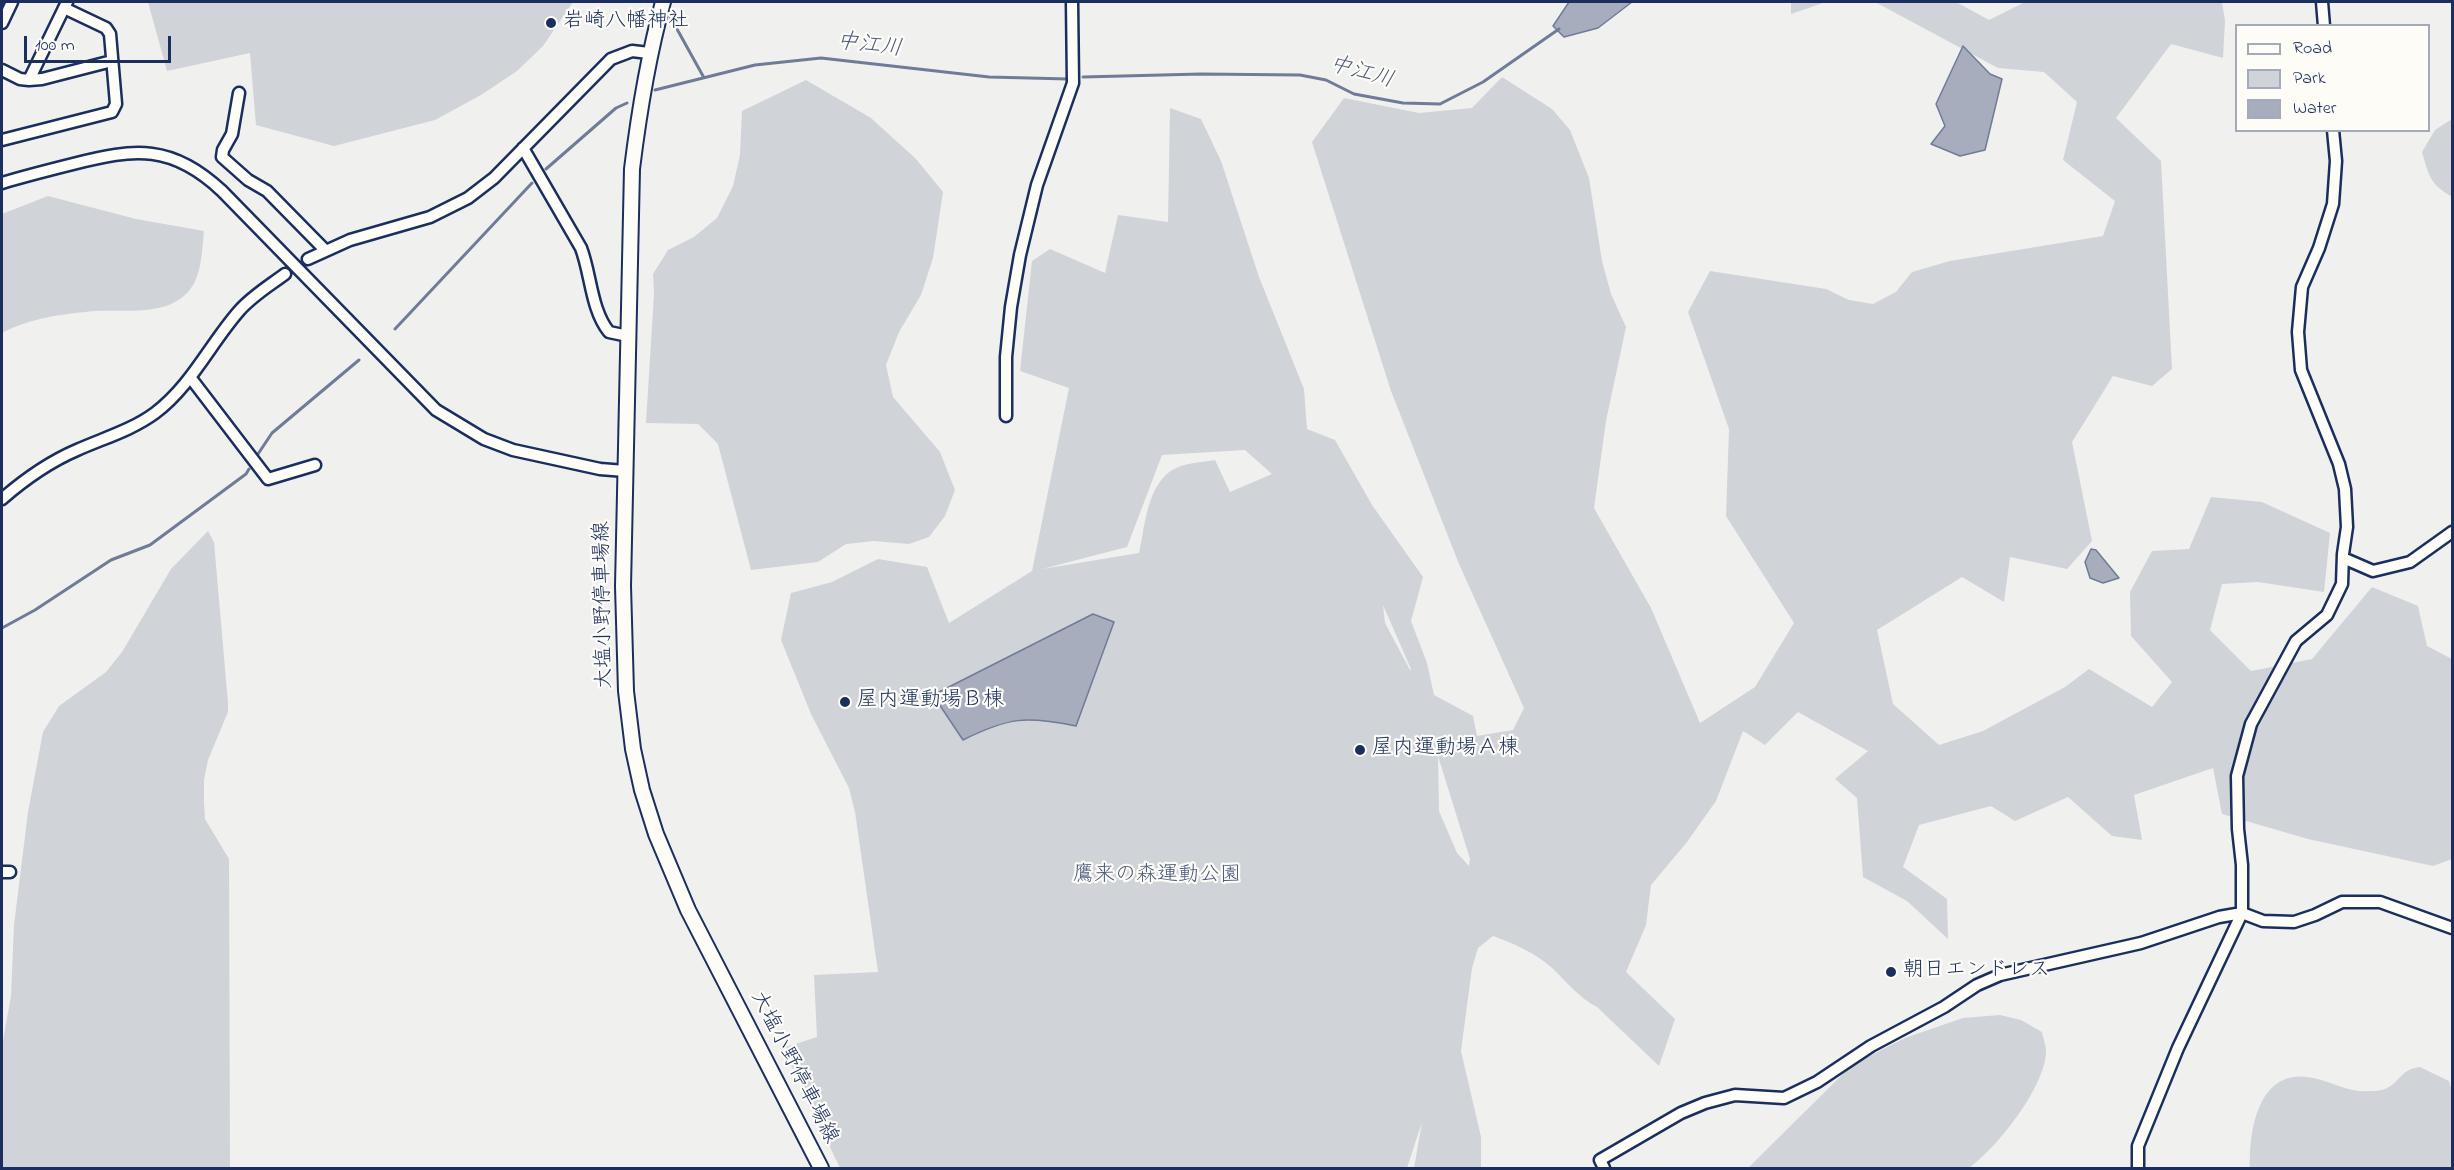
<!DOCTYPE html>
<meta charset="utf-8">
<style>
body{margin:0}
#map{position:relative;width:2454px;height:1170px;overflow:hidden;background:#f0f0ee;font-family:"Indie Flower",sans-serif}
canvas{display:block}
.frame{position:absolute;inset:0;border:3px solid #1b2f5e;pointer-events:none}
.legend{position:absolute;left:2235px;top:24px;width:195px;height:108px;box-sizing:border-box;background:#fdfcf7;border:2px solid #a3aaba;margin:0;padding:8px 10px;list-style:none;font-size:18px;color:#1b2f5e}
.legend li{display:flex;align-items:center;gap:12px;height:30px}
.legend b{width:30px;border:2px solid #a3aaba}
.scale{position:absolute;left:24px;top:36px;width:147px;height:27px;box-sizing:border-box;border:3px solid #1b2f5e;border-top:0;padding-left:8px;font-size:18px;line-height:21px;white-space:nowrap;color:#1b2f5e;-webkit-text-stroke:4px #fdfcf7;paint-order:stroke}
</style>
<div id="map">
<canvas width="2454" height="1170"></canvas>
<div class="frame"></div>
<ul class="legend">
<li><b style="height:8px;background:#fdfcf7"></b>Road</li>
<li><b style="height:16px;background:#d0d3d8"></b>Park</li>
<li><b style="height:16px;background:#a7adbd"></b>Water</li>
</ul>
<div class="scale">100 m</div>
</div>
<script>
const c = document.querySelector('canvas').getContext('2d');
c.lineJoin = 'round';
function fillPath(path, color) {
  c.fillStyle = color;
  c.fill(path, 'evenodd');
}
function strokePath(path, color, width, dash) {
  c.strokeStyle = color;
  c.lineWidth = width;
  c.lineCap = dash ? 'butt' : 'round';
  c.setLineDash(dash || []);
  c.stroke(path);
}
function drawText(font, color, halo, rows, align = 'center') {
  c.font = font + ' "Indie Flower","Klee One",sans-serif';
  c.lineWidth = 4.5;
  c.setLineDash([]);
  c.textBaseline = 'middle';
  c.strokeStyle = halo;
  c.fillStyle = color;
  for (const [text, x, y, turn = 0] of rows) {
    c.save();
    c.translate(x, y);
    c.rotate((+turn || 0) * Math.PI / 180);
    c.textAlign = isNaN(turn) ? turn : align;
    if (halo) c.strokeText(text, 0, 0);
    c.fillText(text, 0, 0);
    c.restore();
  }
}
const green = new Path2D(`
 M148,2H573L543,46L517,71L481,95L435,120L334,146L256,125L250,53L167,71Z
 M1791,2H1826L1791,14Z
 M1875,2H1956L1989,20L2025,2H2222L2225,21L2223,58L2171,44L2116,118L2161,161L2172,369L2152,386L2113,376L2072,442L2092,541L2067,569L2010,557L2004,602L1962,577L1877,630L1893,704L1939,745L1983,731L2065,687L2089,669L2152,707L2172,682L2131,636L2130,592L2152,551L2189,549L2211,497L2262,502L2330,533L2324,592L2258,582L2222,584L2210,630L2251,671L2312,659L2372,587L2418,606L2427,646L2452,659V859L2433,866L2308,839L2222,814L2213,768L2134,795L2142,840L2112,836L2068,797L2015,821L1991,806L1919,825L1903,867L1947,899L1948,939L1907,901L1863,877L1857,798L1835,779L1868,751L1798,712L1765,745L1743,731L1716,801L1687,842L1651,885L1646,925L1626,972L1675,1019L1659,1066L1597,1007C1579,998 1566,981 1551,967C1534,952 1514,944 1493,936L1478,948L1472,968L1461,1051L1481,1137V1168H1414L1422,1122L1407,1168H840L783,1048L817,1037L814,975L878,972L855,812L849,788L811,714L781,640L791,593L832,582L878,559L927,567L949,623L1032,571L1069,388L1020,371L1032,261L1050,249L1105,273L1118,215L1168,222L1170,108L1201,119L1221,161L1259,277L1304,389L1307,429L1335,440L1372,505L1423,577L1411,621L1427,663L1434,695L1473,716L1477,736L1513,730L1524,708L1459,564L1391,391L1312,142L1344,98L1419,113L1472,108L1502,77L1552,109L1570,130L1589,178L1602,261L1611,294L1626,327L1606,421L1594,508L1651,608L1700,723L1755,687L1794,623L1726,516L1729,429L1688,312L1710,271L1826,289L1849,300L1873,304L1896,292L1912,272L1950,261L2103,236L2115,201L2063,160L2077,102L2044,72L1998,68ZM1245,450L1272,474L1230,492L1215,460C1203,462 1185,463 1174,469C1147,484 1145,526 1139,553L1042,569L1127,547L1162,455ZM1383,605L1411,669L1410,670L1385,623ZM1438,756L1470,859L1469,866L1457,853L1439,811Z
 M806,80L871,118L916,159L943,192L933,258L921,295L899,332L886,365L893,397L940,452L955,490L945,516L929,537L909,544L874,541L846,544L818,562L751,570L718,444L698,424L646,423L654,294L653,274L668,250L694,237L717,218L733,186L740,155L742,111Z
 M2452,119V197C2430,184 2429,176 2422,152L2435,130Z
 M48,196L136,219L204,231C202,250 202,277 188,292C165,317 125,309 95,311C63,314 30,318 2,333V214Z
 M208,531L214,542L228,703V712L208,760L204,780V802L205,819L229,859L230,1168H2V1046L11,996L14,925L28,812L43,732L59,706L106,672L122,652L171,569Z
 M2000,1015L2021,1020L2042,1032C2043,1038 2046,1045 2046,1051C2046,1086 1997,1148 1969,1168H1748L1852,1065L1905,1038L1963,1018Z
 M2420,1067L2449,1081L2452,1091V1168H2250C2249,1133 2257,1071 2307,1077C2328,1079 2346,1093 2369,1091C2374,1091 2382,1091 2387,1088C2401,1081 2401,1069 2420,1067Z`);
const water = new Path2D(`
 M1569,2H1632L1598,28L1564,37L1553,26Z
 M1963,46L1990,74L2002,79L1985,150L1960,156L1931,144L1945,126L1936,104Z
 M2091,549L2096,550L2119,578L2103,583L2090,578L2085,562Z
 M1093,614L1114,622L1076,726C1026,716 1009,717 963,740L933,695Z`);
const stream = new Path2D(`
 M667,11L703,76
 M1083,77L1201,74L1300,75L1326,80L1354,94L1403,103L1440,104L1483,82L1559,29
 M655,90L755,65L821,58L989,77L1068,79
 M546,169L616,108L627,103
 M395,329L532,183
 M258,454L272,433L359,360
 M2,628L35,610L111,560L150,545L246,474L249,469`);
const minor = new Path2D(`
 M2322,2L2324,26
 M2,23L12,2
 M2,70L20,79L29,80L67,2
 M29,80L42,79L112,61
 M239,93L232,134L223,150L222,157L248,180L267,191L325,250
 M2,140L112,112L116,104L110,34L106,28L64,8
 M523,148L581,248C591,274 591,310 609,332L628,336
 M2,183C25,176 49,170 73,164C135,148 172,144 222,191L436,410L484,439L513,450L600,469L625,471
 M308,259L350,240L430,217L468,198L494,178L611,59L632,51L649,53
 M190,377L268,479L315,465
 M1006,416V357L1011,307L1020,255L1037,185L1073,83L1072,2
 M2,499C25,479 49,462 77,450C104,438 132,430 155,413C191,386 210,344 239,311C252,296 269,286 285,274
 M2343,558L2373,571L2410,562L2452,532
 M2,872H10
 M1604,1168L1600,1160L1681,1113L1705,1103L1735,1095L1784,1098L1817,1082L1871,1046L1944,1007L1977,985L2000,975L2141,943L2219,917L2242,913L2263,921L2294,922L2315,915L2342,902H2380L2452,928
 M2138,1168V1146L2178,1048L2242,913V865L2238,829L2237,776L2251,724L2296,641L2327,615L2342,584L2343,554L2347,527L2345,489L2339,464L2301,370L2298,332L2302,287L2319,248L2333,204L2336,161L2333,130`);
const major = new Path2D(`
 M663,2C648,57 639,112 632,169L623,586L626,691L633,749L642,790L656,834L688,910L821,1168`);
const markers = [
 [551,23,6,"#1b2f5e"],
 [845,702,6,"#1b2f5e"],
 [1360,750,6,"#1b2f5e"],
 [1891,972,6,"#1b2f5e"]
];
const poiNames = [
 ["岩崎八幡神社",563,23],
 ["屋内運動場Ｂ棟",857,702],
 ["屋内運動場Ａ棟",1372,750],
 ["朝日エンドレス",1903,972]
];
const streetNames = [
 ["大塩小野停車場線",605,605,-91],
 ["大塩小野停車場線",793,1068,63]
];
const parkNames = [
 ["鷹来の森運動公園",1157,877]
];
const waterNames = [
 ["中江川",869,47,7],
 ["中江川",1361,74,16]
];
fillPath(green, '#d0d3d8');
fillPath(water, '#a7adbd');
strokePath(water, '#6f7b97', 1.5);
strokePath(stream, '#6f7b97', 3);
strokePath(minor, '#1b2f5e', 15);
strokePath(major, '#1b2f5e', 18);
strokePath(minor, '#fdfcf7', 10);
strokePath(major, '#fdfcf7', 14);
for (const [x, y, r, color] of markers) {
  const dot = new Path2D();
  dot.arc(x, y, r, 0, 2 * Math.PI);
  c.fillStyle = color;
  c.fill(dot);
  strokePath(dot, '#fdfcf7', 2);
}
drawText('21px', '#1b2f5e', '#fdfcf7', poiNames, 'left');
drawText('21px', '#1b2f5e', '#fdfcf7', streetNames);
drawText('21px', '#48587c', '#fdfcf7', parkNames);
drawText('italic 22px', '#4c5b7f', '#fdfcf7', waterNames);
</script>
